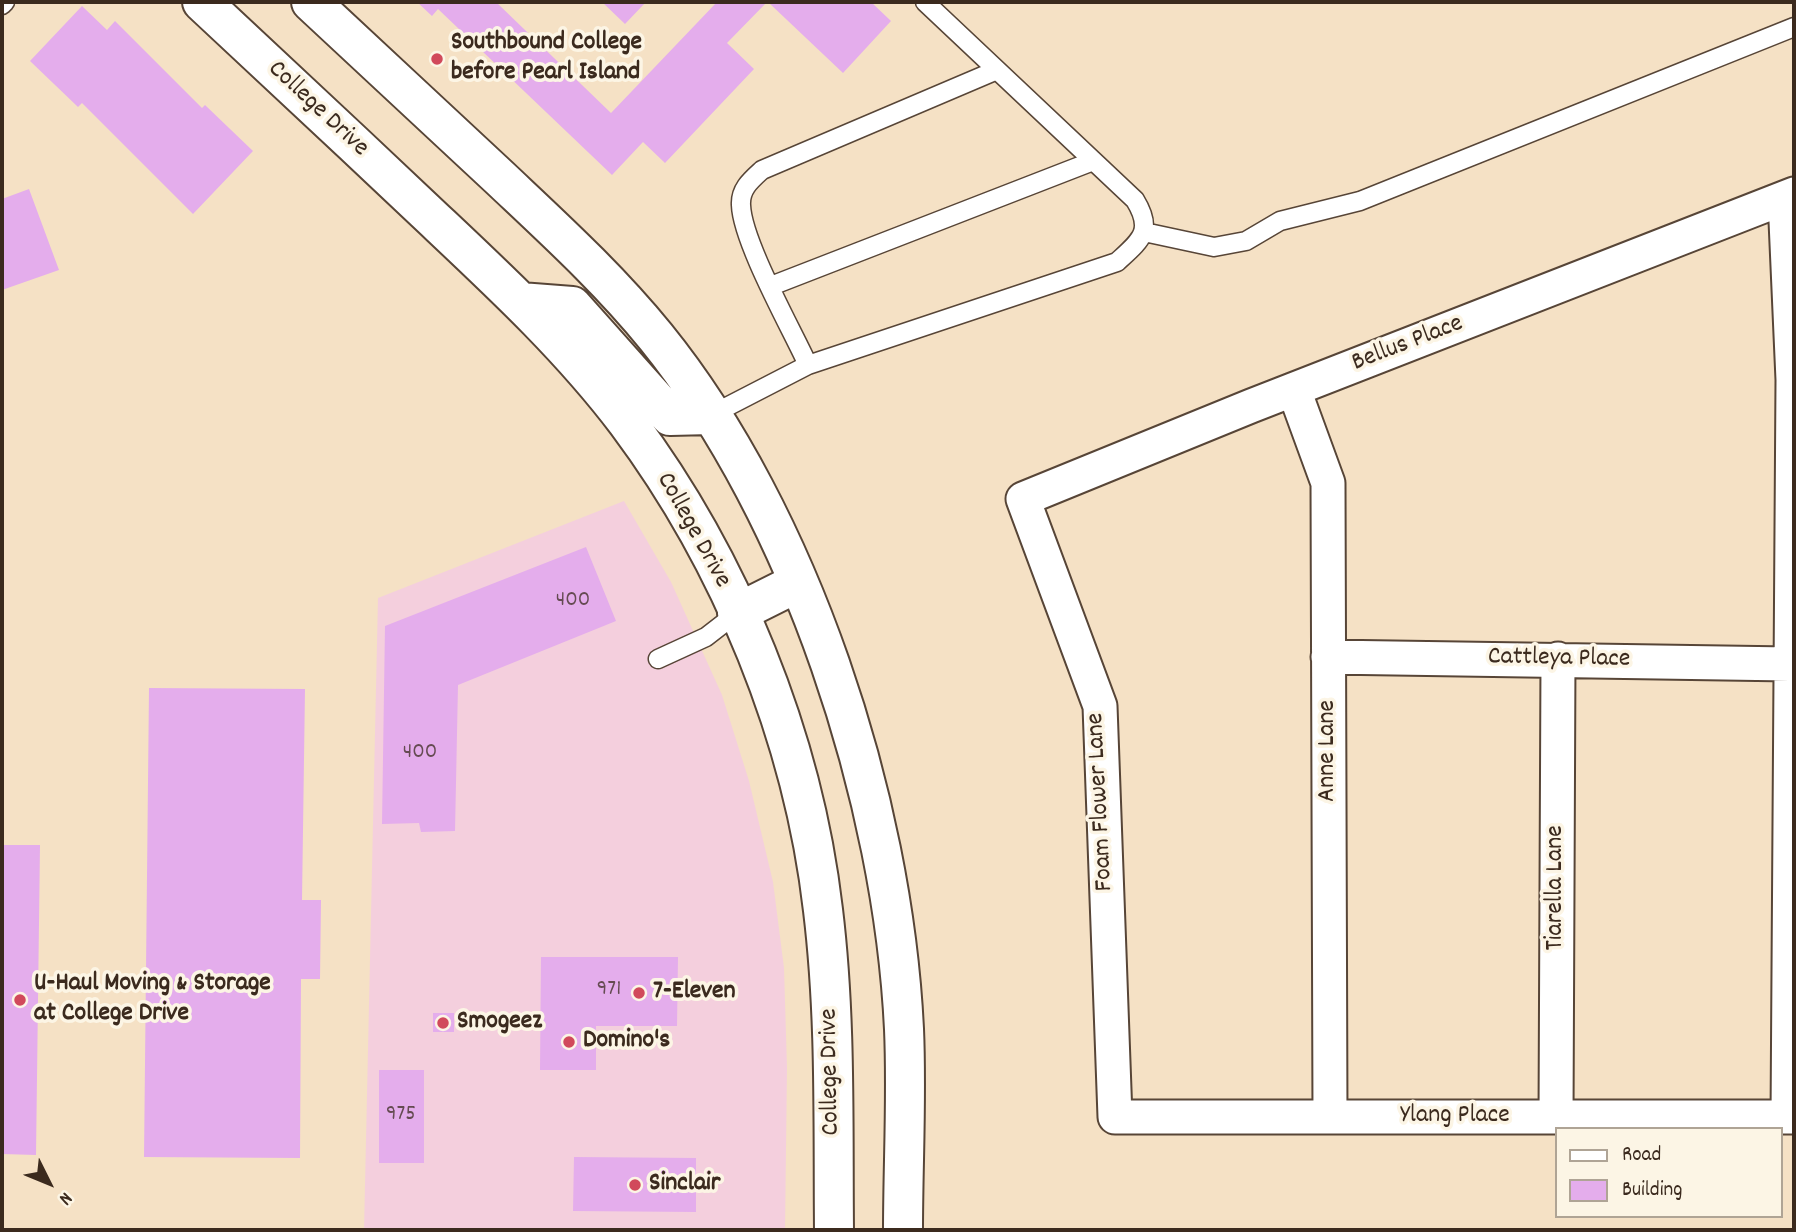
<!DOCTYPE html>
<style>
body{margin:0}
#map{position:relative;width:1796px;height:1232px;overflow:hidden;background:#f5e1c5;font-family:Dekko,sans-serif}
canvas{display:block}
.frame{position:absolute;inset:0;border:4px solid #3b2a1e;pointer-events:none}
.legend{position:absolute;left:1555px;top:1127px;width:228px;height:91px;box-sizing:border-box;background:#fcf5e5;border:2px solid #afa495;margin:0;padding:9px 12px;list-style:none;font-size:21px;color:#3b2a1e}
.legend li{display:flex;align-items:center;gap:14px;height:35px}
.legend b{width:35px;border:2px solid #afa495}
.north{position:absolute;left:14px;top:1148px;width:70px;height:70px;-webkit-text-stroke:5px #fcf5e5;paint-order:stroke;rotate:133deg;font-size:19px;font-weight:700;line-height:28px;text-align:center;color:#3b2a1e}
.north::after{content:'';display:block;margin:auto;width:24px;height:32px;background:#3b2a1e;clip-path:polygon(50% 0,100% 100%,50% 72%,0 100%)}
</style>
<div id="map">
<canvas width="1796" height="1232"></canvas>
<div class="frame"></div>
<ul class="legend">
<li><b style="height:9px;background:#fff"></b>Road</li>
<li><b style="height:19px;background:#e4adec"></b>Building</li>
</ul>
<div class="north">N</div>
</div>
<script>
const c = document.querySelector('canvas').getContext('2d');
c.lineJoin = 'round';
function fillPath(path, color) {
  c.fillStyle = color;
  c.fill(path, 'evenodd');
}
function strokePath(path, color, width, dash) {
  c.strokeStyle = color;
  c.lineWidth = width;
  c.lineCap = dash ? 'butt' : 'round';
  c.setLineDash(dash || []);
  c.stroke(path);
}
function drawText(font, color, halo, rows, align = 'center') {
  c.font = font + ' Dekko,sans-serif';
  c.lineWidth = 7;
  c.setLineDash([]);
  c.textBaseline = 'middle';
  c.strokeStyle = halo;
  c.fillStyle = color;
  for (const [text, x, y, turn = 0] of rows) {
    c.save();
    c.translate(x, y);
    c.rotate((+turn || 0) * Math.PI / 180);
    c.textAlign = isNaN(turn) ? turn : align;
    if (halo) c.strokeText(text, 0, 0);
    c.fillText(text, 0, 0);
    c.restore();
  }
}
const built = new Path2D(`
 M624,501L671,582L722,695L749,781L773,882L784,968L787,1068L785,1230H364L378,598Z`);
const building = new Path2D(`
 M417,2H496L611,113L717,2H767L727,43L754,69L665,163L643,142L612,175L438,9L432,16Z
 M602,2H646L625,24Z
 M768,2H871L891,21L843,73Z
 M82,6L107,30L115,21L202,108L205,105L253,151L193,214L82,103L78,107L30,61Z
 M29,189L59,270L2,290V199Z
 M586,547L616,621L458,685L455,831L421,832L419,823L382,824L385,626Z
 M149,688L305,689L302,900H321L320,979H301L300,1158L144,1157Z
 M2,845H40L36,1155L2,1154Z
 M541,957H678L677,1026H596V1070H540Z
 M433,1013H454V1032H433Z
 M379,1070H424V1163H379Z
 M574,1157L696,1158V1212L573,1211Z`);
const lane = new Path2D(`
 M2,5L5,2
 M1144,232L1214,247L1246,241L1280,221L1360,201L1794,27
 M771,286L1093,161
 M808,365L1117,262C1141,240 1154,231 1135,200L925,2
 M711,415L808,365C791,328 742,241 741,205C740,189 751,180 762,170L997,70
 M658,659L706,637L737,613`);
const street = new Path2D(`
 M1794,194L1251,406L1023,499L1100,706L1115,1117H1794
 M1785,198L1793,380L1788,1117
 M1294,390L1328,483L1330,1117
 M1328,657L1790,664
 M1556,1117L1558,659`);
const secondary = new Path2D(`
 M202,2C277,72 351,141 425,211C496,278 568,344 627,422C731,561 803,737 823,910C836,1016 833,1123 834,1230
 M311,2C374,61 437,119 500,178C554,229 609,279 656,337C801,516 893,800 904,1029C907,1096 903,1164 903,1230
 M520,302L572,306L670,416L711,415
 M737,613L797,583`);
const markers = [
 [437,59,7,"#d1495b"],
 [639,993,7,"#d1495b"],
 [20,1000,7,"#d1495b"],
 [443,1023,7,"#d1495b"],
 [569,1042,7,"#d1495b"],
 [635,1185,7,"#d1495b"]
];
const numberNames = [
 ["400",573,602],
 ["400",420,754],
 ["971",609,991],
 ["975",401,1116]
];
const poiNames = [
 ["Southbound College",451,44],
 ["before Pearl Island",451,74],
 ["U-Haul Moving & Storage",34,985],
 ["at College Drive",34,1015],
 ["7-Eleven",653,993],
 ["Smogeez",457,1023],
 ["Domino's",583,1042],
 ["Sinclair",649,1185]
];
const streetNames = [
 ["College Drive",317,110,43],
 ["Bellus Place",1408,345,-21],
 ["College Drive",692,531,61],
 ["Cattleya Place",1559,660,1],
 ["Anne Lane",1329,751,-90],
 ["Foam Flower Lane",1102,802,-93],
 ["Tiarella Lane",1557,888,-90],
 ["College Drive",832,1072,-91],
 ["Ylang Place",1455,1117]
];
fillPath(built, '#f4cfdd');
fillPath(building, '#e4adec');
strokePath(lane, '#574537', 21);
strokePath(street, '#574537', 37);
strokePath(secondary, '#574537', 42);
strokePath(lane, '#fff', 18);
strokePath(street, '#fff', 33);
strokePath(secondary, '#fff', 38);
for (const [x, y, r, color] of markers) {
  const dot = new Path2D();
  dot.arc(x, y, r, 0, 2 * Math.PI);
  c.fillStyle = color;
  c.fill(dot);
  strokePath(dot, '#fcf5e5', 2.5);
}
drawText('23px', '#654b52', null, numberNames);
drawText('bold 26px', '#3b2a1e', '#fcf5e5', poiNames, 'left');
drawText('26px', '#3b2a1e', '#fcf5e5', streetNames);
</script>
